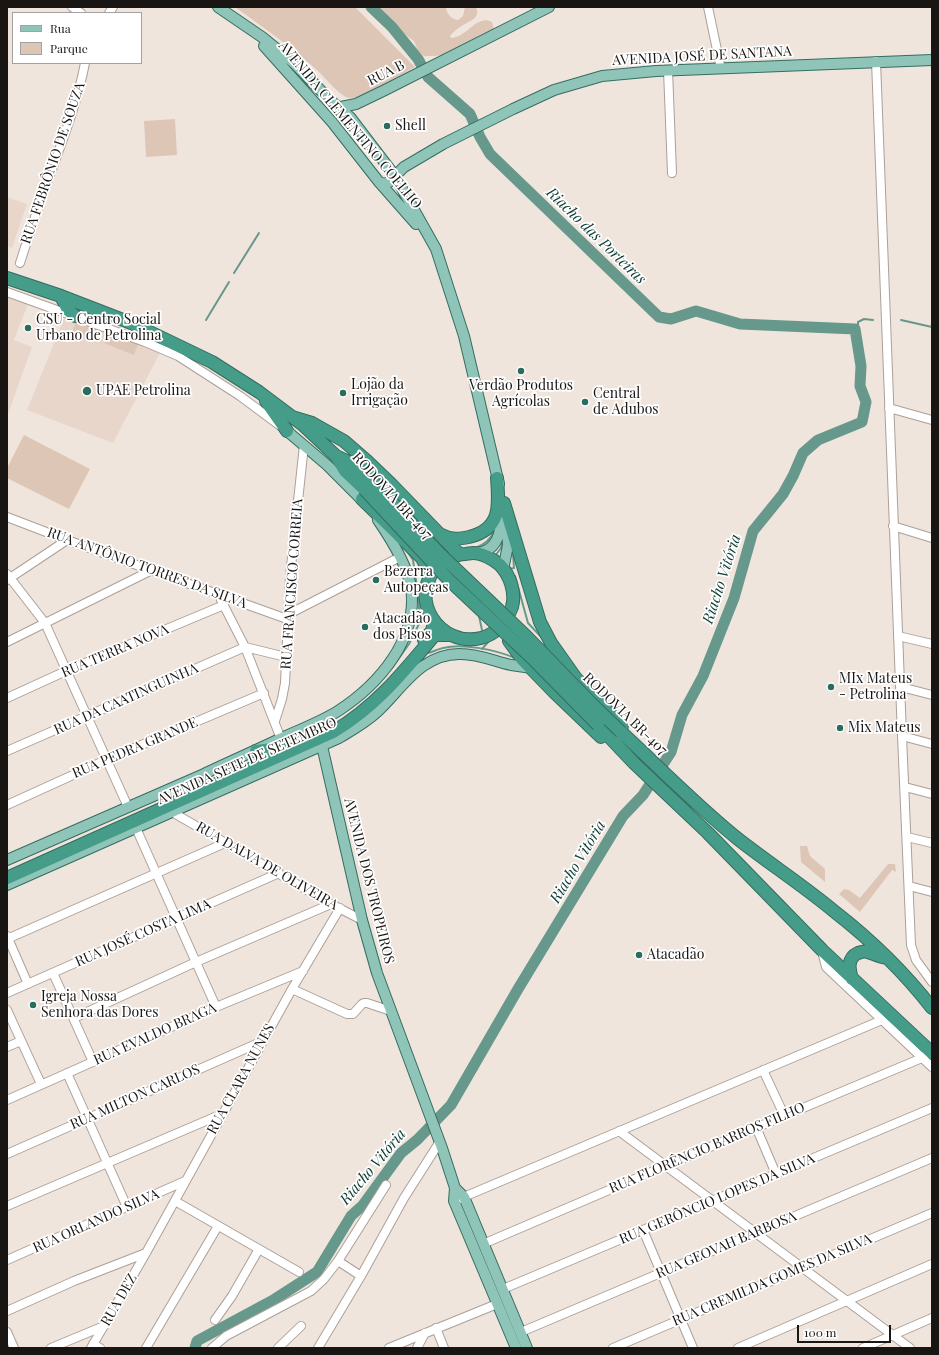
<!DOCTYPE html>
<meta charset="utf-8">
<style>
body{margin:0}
#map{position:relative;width:939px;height:1355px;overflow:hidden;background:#f0e5dd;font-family:"Playfair Display",serif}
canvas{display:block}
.frame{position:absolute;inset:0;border:8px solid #191513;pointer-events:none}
.legend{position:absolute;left:12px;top:12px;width:130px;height:52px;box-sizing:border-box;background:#fff;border:1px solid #a3a1a1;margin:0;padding:5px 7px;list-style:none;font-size:12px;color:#191513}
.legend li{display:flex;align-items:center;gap:8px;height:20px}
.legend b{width:20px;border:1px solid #a3a1a1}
.scale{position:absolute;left:797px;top:1325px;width:94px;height:18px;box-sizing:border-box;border:2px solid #191513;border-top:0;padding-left:5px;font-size:12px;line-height:14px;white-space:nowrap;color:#191513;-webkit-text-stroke:3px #fff;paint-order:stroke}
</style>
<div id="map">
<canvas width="939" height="1355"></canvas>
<div class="frame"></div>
<ul class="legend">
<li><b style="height:5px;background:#8fc4b8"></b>Rua</li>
<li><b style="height:11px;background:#dec6b6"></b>Parque</li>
</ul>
<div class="scale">100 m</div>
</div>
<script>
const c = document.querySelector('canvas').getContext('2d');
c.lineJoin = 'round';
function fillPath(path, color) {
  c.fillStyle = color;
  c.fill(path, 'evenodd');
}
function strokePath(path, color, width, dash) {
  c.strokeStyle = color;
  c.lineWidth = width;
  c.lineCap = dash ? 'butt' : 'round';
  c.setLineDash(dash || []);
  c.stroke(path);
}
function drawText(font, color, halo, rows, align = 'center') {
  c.font = font + ' "Playfair Display",serif';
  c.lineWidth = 3.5;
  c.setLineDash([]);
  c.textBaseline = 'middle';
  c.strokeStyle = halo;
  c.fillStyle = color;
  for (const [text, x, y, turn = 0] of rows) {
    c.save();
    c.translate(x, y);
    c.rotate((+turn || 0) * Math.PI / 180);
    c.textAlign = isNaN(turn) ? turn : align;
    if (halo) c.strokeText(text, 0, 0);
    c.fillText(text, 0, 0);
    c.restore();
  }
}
const built = new Path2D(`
 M7,197L27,204L12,248L7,246Z
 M7,297L28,304L14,340L32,347L8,414Z
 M65,316L160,353L113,443L27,410Z`);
const green = new Path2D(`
 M235,7H355L415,67C403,74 361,100 349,98C341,97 326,79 319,72C293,48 264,28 235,7Z
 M375,7H446C446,13 452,20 458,20L463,16L465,7H476C481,18 470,21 463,25C458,28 453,32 450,36L451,38C467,38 476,14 492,22L494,29L480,35L462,48L449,54L436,56H424L418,51L414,41L389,23Z
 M175,119L177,155L146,157L144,121Z
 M76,320L96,328L92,340L72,333Z
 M107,332L138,344L134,355L104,343Z
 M24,435L90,469L69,509L7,478V468Z
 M800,846H807L810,856L825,869V882L801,862Z
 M888,864H895L896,872L892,870L860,912L839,894L844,889L849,890L860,898Z`);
const stream = new Path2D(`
 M234,273L259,233
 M206,320L229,282
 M901,320L932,327
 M855,329H858V322L864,319L873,320
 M475,548C485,544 490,540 495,530
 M495,556L501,548L503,539
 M509,569L514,568L513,553
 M515,576L528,623L543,639
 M479,616L482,630
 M420,622H429
 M482,649L489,641
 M428,653C433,652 438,649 443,648C463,643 496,650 515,658
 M392,668L409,644L420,622L418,594L413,560L407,551`);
const river = new Path2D(`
 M195,1348L197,1341L275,1299L317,1272L351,1216L363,1205L401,1153L417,1140L451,1105L518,989L623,816L643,795L671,752L682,715L703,676L734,598L753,531L783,494L793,476L803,453L818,440L862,422L866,402L860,386L861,366L855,329L740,324L696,311L671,319L659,317L490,154L480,137L470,114L428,77L418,59L392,27L371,7`);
const minor = new Path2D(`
 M72,7L81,13
 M708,7L721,69
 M109,13L113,7
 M876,61L902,736L911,945L916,960L932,982
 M668,70L672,173
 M20,263C27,241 34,220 41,199C57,154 76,110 85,63
 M7,292L145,342L178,356L240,396L279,425
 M889,408L932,420
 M7,517L67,540L287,619
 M893,526L932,538
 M7,574L45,623L128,807
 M7,580L67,540
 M221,600L245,647L281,739
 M287,615L400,557
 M898,636L932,644
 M7,642L152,570
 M901,687L932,695
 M7,698L66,671L224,605
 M275,721L282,699L285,683L290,576L304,445
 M902,736L932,744
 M7,751L245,647L286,657
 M905,787L932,794
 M7,805L106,760L264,693
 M172,812L331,904L362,920
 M136,828L216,1007
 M907,837L932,843
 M909,886L932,892
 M7,936L28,984
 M7,939L225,843
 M822,951L826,967L932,1067
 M53,973L93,1062
 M292,989L347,1014H353L362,1004L364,1003H367L391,1011
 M7,993L279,873
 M7,1010L41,1084
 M74,1018L196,962L331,904
 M7,1047L21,1041
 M763,1070L784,1115
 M67,1073L127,1207
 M7,1100L216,1007L303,971
 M756,1127L776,1174
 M619,1131L910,1348
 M7,1154L263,1041
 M459,1199L882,1020
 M175,1201L299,1272
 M7,1206L222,1114
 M643,1230L693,1348
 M483,1244L665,1166L922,1058L930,1051
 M7,1260L185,1181
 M338,1261L361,1276
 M503,1289L932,1108
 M7,1311L74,1281L146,1253
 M215,1320L232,1296L259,1249
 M436,1328L444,1348
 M7,1332L14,1348
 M521,1332L932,1158
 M93,1344L100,1348
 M51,1348L104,1326
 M91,1348L146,1253L292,989L340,908
 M146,1348L218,1226
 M212,1348L226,1336L311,1291L324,1279L338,1261L386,1185
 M278,1348L301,1326
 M318,1348L361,1276L404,1198L439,1143
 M389,1348L497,1304
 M417,1348L425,1333
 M613,1348L932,1213
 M738,1348L932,1264
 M863,1348L932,1318`);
const major = new Path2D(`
 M218,7L262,37L294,63L331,101L350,117L395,176L436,249L464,336L499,484
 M264,46L332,122L379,182L416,224
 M336,108L356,104L385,90L549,7
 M379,182L384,184L389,182L404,167L443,144L513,109L554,90L602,76L656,71L932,60
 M287,431L327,465L366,504
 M476,553C502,551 502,524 501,503
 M503,570L508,545L507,525
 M322,746L362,920L377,973L442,1148L455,1188L464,1197L527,1348
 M7,860C73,831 138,803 204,774C231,761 259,749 286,736C304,728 322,721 338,711C378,685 419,639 411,587C407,564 391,539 378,520
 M7,885L339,738C352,730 365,723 377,712C402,689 421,653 461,654C478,654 494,661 511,665C518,666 525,667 532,668
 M455,1188L454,1201L516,1348`);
const highway = new Path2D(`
 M7,278L61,296L131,323L212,362L259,392L303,425L336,456L353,464L372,481
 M61,296L68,310L75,316
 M266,401L287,431
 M292,417L312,423L344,441L367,461L391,484L453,548C455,550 458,553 461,554C464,555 469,553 473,553C482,553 493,559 500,565C510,575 516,593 512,607C506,622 497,634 481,638C440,648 407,599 437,567C444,560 452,557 461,554
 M336,456L345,471L364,489
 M362,499L422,558L427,568L429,580
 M504,503L540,622L551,643L575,677
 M442,535C451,540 459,539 469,537C502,529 499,505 497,478
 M424,640L432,631L434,622
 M509,641L522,659L554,692L601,737
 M570,672L622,726
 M598,725L634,763L708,833L822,950L932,1053
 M621,732C660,768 697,806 738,839C770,864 804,886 835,912C871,940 904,972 932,1008
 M256,751L281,748
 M7,878L333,732C374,708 402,674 432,638L436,635H449
 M852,979C849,969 847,958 858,953C861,952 865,951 868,952C874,954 880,957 887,958`);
const highwayBridge = new Path2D(`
 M372,481L439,553L527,637L592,704L621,732
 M364,489L449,580L534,660L598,725`);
const markers = [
 [387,126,4,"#296d5f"],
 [28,328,4,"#296d5f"],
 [521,371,4,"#296d5f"],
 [87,391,5,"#296d5f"],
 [343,393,4,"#296d5f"],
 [585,402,4,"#296d5f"],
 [376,580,4,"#296d5f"],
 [365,627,4,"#296d5f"],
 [831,687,4,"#296d5f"],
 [840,728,4,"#296d5f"],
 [639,955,4,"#296d5f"],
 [33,1005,4,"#296d5f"]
];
const streetNames = [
 ["AVENIDA JOSÉ DE SANTANA",702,56,-3],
 ["RUA B",386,73,-27],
 ["AVENIDA CLEMENTINO COELHO",350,125,50],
 ["RUA FEBRÔNIO DE SOUZA",53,163,-71],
 ["RODOVIA BR-407",392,496,48],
 ["RUA ANTÔNIO TORRES DA SILVA",147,568,20],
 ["RUA FRANCISCO CORREIA",292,584,-86],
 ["RUA TERRA NOVA",115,651,-23],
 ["RUA DA CAATINGUINHA",126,699,-24],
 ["RODOVIA BR-407",625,714,44],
 ["RUA PEDRA GRANDE",135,748,-23],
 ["AVENIDA SETE DE SETEMBRO",247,761,-24],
 ["RUA DALVA DE OLIVEIRA",267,866,30],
 ["AVENIDA DOS TROPEIROS",369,881,76],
 ["RUA JOSÉ COSTA LIMA",143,933,-24],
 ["RUA EVALDO BRAGA",155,1034,-24],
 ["RUA CLARA NUNES",241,1079,-61],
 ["RUA MILTON CARLOS",135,1097,-24],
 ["RUA FLORÊNCIO BARROS FILHO",707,1148,-23],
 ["RUA GERÔNCIO LOPES DA SILVA",717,1199,-23],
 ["RUA ORLANDO SILVA",96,1221,-24],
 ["RUA GEOVAH BARBOSA",726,1245,-23],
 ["RUA CREMILDA GOMES DA SILVA",772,1280,-23],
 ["RUA DEZ",119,1300,-60]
];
const poiNames = [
 ["Shell",395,126],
 ["CSU - Centro Social",36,320],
 ["Urbano de Petrolina",36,336],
 ["Lojão da",351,385],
 ["Irrigação",351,401],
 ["Verdão Produtos",521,386,"center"],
 ["Agrícolas",521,402,"center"],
 ["UPAE Petrolina",96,391],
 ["Central",593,394],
 ["de Adubos",593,410],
 ["Bezerra",384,572],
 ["Autopeças",384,588],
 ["Atacadão",373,619],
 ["dos Pisos",373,635],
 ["MIx Mateus",839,679],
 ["- Petrolina",839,695],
 ["Mix Mateus",848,728],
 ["Atacadão",647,955],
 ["Igreja Nossa",41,997],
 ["Senhora das Dores",41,1013]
];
const waterNames = [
 ["Riacho das Porteiras",596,236,44],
 ["Riacho Vitória",722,579,-72],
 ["Riacho Vitória",578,862,-59],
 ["Riacho Vitória",373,1167,-50]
];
fillPath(built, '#e8d6ca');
fillPath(green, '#dec6b6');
strokePath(stream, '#67988c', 2);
strokePath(river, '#67988c', 11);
strokePath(minor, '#aba099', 10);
strokePath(major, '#356d60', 12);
strokePath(highway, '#356d60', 14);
strokePath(minor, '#fff', 8);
strokePath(major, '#8fc4b8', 10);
strokePath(highway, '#449c89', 12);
strokePath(highwayBridge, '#356d60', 14, []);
strokePath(highwayBridge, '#449c89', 12);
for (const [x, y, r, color] of markers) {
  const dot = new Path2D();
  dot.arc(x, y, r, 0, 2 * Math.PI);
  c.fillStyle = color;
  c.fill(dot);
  strokePath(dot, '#fff', 1.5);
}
drawText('14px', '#191513', '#fff', streetNames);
drawText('14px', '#191513', '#fff', poiNames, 'left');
drawText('italic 15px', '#0a3a31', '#fff', waterNames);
</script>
